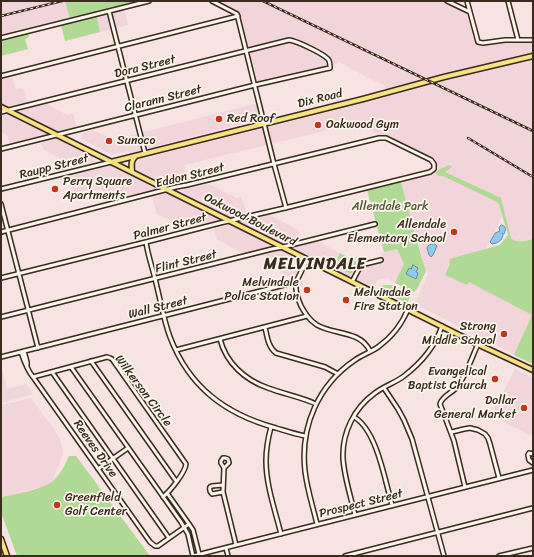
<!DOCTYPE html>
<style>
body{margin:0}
#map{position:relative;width:534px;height:557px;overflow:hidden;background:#f6e3e2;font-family:Sriracha,sans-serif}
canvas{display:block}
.frame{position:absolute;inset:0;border:2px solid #3b2a1e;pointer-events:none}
</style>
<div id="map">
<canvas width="534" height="557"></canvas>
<div class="frame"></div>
</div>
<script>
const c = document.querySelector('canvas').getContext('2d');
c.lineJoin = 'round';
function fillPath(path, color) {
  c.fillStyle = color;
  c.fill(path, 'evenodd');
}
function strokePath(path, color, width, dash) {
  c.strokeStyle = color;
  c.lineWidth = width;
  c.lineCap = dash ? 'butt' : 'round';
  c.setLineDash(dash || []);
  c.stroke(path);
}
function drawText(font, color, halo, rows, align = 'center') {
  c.font = font + ' Sriracha,sans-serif';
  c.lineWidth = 3.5;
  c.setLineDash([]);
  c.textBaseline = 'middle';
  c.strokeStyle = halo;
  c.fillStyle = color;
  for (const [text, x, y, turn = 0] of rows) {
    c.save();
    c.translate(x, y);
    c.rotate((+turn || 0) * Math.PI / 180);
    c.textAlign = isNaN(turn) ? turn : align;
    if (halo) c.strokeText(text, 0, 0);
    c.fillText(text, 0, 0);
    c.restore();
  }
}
const built = new Path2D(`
 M1,1H62L1,16Z
 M65,1L70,19L1,36V17Z
 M212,1H447L470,12L480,43L498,41L533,40V239L517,242L510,239L502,217L485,250L449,259L450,264L533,261V364L415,304L429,272L426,271L401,182L435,173L439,176L442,175L434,166L433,163L383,137L352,120L349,125L184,165L189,183L171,187H169L137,170L135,168L134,165V162L136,160L336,110L335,106L387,92L385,86L338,62L335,65L258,84L240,14Z
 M124,9L128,25L100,32L97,17Z
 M11,75L16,89L23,88L29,107L45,103L67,115L73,113L77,128L61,133L1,103V77Z
 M258,103L262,118L261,119L130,153L128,151L112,155L82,139V135L85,132L92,130L116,140L118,144L127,145L124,137Z
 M5,113L94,157V162L75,166L44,150L38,138L10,145L7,135L1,132V114Z
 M111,166L257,238L269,245L268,249L245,254L220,241L217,239L212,223L188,229L157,214L151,193L131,197L124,193L110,190V192L103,194L101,189L88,190L73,193L69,175Z
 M209,184L237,198L241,196L248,218L268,214L298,230L303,243L316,240L364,267L384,262L381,253L397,249L404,264L395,283L387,278L378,280L372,288L183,194L182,192L183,190L192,187L193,188Z
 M278,250L282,251L303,262V263L295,280L267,264L264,254Z
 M1,366L7,389L26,384L33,394L1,403Z
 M515,369L533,378V434L532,436L491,416Z
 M31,398L53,428L60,439L63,453L53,481L42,487L1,497V405Z`);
const green = new Path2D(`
 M65,1H140L70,19Z
 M97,17L100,32L65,41L61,25Z
 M28,33L29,37L25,39L28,49L1,56V40Z
 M449,165L452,167L445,172L501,198L511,238C517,244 525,241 533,239V364L514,355L532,315L469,282L467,285L445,275L450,264L449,259L500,245L508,235L499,204L497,202L443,176H439L435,173L440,169Z
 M401,182L422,259V258L426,271L417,289L414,292L395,283L404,264L397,249L384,252L367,190Z
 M340,253L357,262L351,274L334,266Z
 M386,285H391L409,294L410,297L407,303L379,289L381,286Z
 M69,456H76L150,556H17L1,512V497C15,494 43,490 54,480C61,473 65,465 69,456Z`);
const water = new Path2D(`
 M502,225C506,226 506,230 504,234L502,233L503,235C502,241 498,243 492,244L490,242L495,233L500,231L499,228L500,226Z
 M432,244H435L437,246L433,255L431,257L429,255L427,248L428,246Z
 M413,265L418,268L416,272L418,273L416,279L406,274L409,268L411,269Z`);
const minor = new Path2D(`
 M212,1L237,14L274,164L286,208
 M447,1L470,12
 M467,1L477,38L478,42L483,43L505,40H533
 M508,1L518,40
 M109,11L145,153
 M1,38L149,1
 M1,76L238,16
 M1,112L289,40C297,41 322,53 328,59C330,61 330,64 330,68L325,69L255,85L1,149
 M1,189L111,162
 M1,204L38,348
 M1,232L176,187L187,185L379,138H386L431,160L434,164V169L430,172L289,207L220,223L146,242L1,278
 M146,242C148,257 154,272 157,287C161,303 164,321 170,337C189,387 225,414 276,428C286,431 295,434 305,436
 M296,282C295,289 298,299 301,306C305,313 309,320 317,325C334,335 360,330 370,351
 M352,282L361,265L381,260
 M1,317L272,249L283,247L375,224
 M265,327C267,336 268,347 276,353L325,367L338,374
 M220,339C226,363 245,380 268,388C284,394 301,397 316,404
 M176,350L307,316
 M24,351L27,362V367
 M21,352C24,361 27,370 33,377L150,542L155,546H158L189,524
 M1,357L296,282L307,260
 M91,361L176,481
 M71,367L181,522L188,534L193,556
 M52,372L169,538
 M33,377L107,357L110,358L112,359L186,464C185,473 170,491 163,497
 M384,388L398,409L404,420L412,439L444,556
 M354,417C377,430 385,481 392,505
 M271,427C268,438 266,449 266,461C266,485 275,510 281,534
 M452,432L464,429L470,428L478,430L485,434L488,438L490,444L499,478
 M533,454L529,453L528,455L529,460L533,463
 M224,468L229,463L228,459L225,458H223L221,461V463L224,468L223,492L236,545
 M98,469L128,448
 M223,485L212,486L210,487C209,490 210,492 212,494L223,492
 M465,487L454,441L440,404C442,396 452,393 457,387C466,376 472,357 478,344
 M167,493L189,524L193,530L199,554
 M355,515C351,497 344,477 343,458C342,433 354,408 375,393C384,386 395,383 404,376C421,363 435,347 442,326
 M317,524C313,507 307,489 305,471C300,427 318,385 355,360C362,355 371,352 378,347C392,337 402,324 408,309
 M226,548L228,556
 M193,556L533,470
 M345,556L533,508
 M499,556L533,548`);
const major = new Path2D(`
 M1,107L475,343L533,370
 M111,162L363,99L444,77L533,56
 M132,172C132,166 130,161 136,156
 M1,539L7,556`);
const rail = new Path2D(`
 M263,1L533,131
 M1,16L62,1
 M468,138L533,177`);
const markers = [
 [219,119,4,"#c8321e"],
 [318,125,4,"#c8321e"],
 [109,141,4,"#c8321e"],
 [55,189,4,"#c8321e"],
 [454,232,4,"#c8321e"],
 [307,290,4,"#c8321e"],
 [346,300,4,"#c8321e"],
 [504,334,4,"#c8321e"],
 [495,379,4,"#c8321e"],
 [524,408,4,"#c8321e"],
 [57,505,4,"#c8321e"]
];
const streetNames = [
 ["Dora Street",145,67,-14],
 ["Clarann Street",163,99,-14],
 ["Dix Road",320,99,-14],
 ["Raupp Street",54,167,-14],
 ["Eddon Street",190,176,-14],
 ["Oakwood Boulevard",250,220,27],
 ["Palmer Street",170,227,-15],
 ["Flint Street",186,262,-14],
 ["Wall Street",158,308,-14],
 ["Wilkerson Circle",143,391,53],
 ["Reeves Drive",95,449,55],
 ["Prospect Street",361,504,-14]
];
const poiNames = [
 ["Red Roof",227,119],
 ["Oakwood Gym",326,125],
 ["Sunoco",117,141],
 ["Perry Square",63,182],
 ["Apartments",63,196],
 ["Allendale",446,225,"right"],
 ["Elementary School",446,239,"right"],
 ["Melvindale",299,283,"right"],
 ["Police Station",299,297,"right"],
 ["Melvindale",354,293],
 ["Fire Station",354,307],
 ["Strong",496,327,"right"],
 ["Middle School",496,341,"right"],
 ["Evangelical",487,372,"right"],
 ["Baptist Church",487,386,"right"],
 ["Dollar",516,401,"right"],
 ["General Market",516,415,"right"],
 ["Greenfield",65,498],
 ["Golf Center",65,512]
];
const parkNames = [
 ["Allendale Park",390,207]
];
const districtNames = [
 ["MELVINDALE",315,265]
];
fillPath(built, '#f2d5db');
fillPath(green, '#b0d995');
fillPath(water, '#8dcbed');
strokePath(water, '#6c8b9a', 1);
strokePath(minor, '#3b2a1e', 6);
strokePath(major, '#3b2a1e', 7);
strokePath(minor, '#fbf7ec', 3);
strokePath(major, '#f7e281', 4);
strokePath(rail, '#3b2a1e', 2.5);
strokePath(rail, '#fbf7ec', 1, [3]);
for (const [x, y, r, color] of markers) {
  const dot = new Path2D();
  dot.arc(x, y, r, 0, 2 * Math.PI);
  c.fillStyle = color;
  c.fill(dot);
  strokePath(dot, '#fbf7ec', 1.5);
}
drawText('12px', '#3b2a1e', '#fbf7ec', streetNames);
drawText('12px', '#3b2a1e', '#fbf7ec', poiNames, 'left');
drawText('12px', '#58563c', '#fbf7ec', parkNames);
c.letterSpacing = '1px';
drawText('bold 16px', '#3b2a1e', '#fbf7ec', districtNames);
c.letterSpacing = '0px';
</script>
